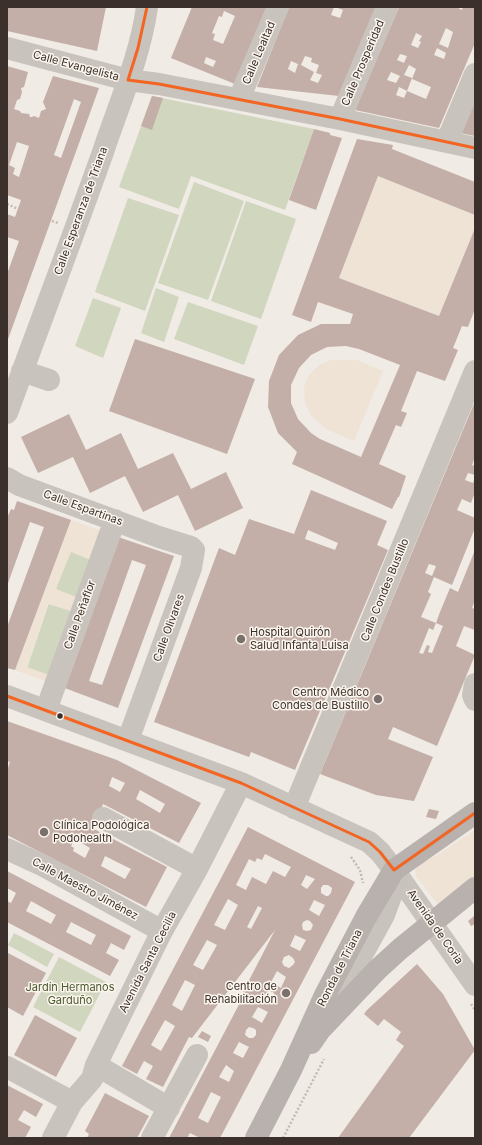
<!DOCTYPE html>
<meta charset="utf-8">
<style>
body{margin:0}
#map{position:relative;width:482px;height:1145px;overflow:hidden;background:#f0ebe5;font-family:Inter,sans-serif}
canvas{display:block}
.frame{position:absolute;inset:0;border:8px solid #3b302b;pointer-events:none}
</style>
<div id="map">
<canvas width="482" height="1145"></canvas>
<div class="frame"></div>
</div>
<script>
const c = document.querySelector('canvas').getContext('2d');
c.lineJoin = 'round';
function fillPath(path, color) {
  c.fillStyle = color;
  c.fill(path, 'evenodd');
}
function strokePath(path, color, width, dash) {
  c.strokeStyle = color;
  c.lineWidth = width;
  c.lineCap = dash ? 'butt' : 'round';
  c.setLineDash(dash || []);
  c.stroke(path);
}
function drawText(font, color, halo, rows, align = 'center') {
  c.font = font + ' Inter,sans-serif';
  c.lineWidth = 3;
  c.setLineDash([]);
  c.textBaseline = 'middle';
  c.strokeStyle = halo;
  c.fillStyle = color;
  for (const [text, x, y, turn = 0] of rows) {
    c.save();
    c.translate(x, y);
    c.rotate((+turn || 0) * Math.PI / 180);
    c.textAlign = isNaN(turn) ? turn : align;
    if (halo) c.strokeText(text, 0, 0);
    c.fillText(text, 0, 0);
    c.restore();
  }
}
const green = new Path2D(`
 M152,96L314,129L285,210L191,176L179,209L119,187Z
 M194,182L244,201L208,300L158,283Z
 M128,198L179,215L145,311L95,292Z
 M246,201L296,219L261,319L211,301Z
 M156,288L179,297L164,342L141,333Z
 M93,298L121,308L103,358L75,346Z
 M188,302L258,326L244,365L174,339Z
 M71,551L93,560L78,598L55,589Z
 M49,603L74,612L52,677L27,668Z
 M14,933L54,954L47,967L8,945Z
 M59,957L106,982L80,1032L33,1007Z`);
const plaza = new Path2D(`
 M378,176L475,215V227L439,316L339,278Z
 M331,360H357L383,371L354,441L328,430L319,423L310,414L305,402L304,388L309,375L319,365Z
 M71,520L118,537L62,687L15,670ZM71,552L93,561L78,598L56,589ZM48,604L74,612L52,676L27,667Z
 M475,830V876L439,906L416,876L415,870L420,864L439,854Z`);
const building = new Path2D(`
 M7,7H56L63,8V7H106L97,51L7,31Z
 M192,7H267L235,84L171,58ZM224,11L235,16L223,44L213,40L215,34L212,33L219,16L222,17ZM206,57L216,61L213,67L204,63Z
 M289,7H334L331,15L340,18L343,10L335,7H376L339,96L257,87ZM305,56L312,58L311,62L319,65L316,73L322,75L318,83L310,80L314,72L301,65ZM291,61L298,64L295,73L288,69Z
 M399,7H456L462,10L463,7H475V43L439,128L355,110ZM446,28L453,32L448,48L439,44ZM416,33L422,36L419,41L421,42L418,48L411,45ZM437,48L446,53L444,59L434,55ZM400,54L407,56L404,63L397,60ZM409,65L416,69L412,79L431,87L426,99L407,91L404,98L396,95L399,87L407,91L412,78L404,75ZM391,72L400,76L396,83L387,80Z
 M7,66L28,72L24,87L21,88L22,92L20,99L17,100L14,109L20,111L21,113L29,114L30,117H32L34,116L39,118L41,111L46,109L43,102L53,76L99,88L7,342V274L19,241L7,237V214L15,217L21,200L7,195ZM74,99L81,102L61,158L54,155ZM17,142L29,146L19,177L13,174L15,168L9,165Z
 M152,96L163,98L152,130L141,126Z
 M475,97V136L460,133Z
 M314,129L330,133V135L342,138L316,210L289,200Z
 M357,139L393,145L392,149L475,182V215L378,176L339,278L439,316L475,228V309L468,327L462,326L453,348L458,350L445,381L417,371L401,411L407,413L401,427L396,425L379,464L406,476L399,497H398L392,509L292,464L297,452L278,433L268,407L269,381L279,355L298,335L321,324H350L353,314L318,302L311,322L292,315ZM346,346L359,349L400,365L361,457L320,439L311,433L298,419L291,403V385L299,368L311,355L327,347Z
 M135,339L255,379L227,454L109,411Z
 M475,401V457L472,465L475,466V475L468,473L465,480L473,483L475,478V492L471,503L462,499L457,510L475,518V528L452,585L434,577L428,592L431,594L421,617L436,623L433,630L429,628L419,653L423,654L427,645L430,646L428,652L432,653L443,626L436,623L440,612L450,588L458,592L475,550V600L472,608L475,609V630L464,626L456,646L475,655L437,746L393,727L388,739L433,757L414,801L376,795L320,774ZM429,564L436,566L432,576L425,573Z
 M69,414L86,450L121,433L138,469L173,453L191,489L226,472L243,508L195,531L178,495L143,512L125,476L90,493L73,457L38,473L21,437Z
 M311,490L387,521L377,545L388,550L295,770L251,752L249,757L154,722L219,548L235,555L249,519L294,534ZM308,530L338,543L335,550L305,539Z
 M17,501L71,520L15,670L7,668V627L44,527L30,522L7,586V518L11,509L14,510Z
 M118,537L174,556L118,708L62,687ZM132,560L146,565L102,685L89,681Z
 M7,721L117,760L201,803L179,843L103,804L94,829L167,867L146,907L7,835V771L10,762L7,761ZM112,777L125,783L120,792L109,786ZM140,790L165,804L160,813L136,799ZM75,839L90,848L85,858L73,851L74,848L71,846ZM105,856L131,869L125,879L101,866Z
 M429,809L439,811L436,819L426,817Z
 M248,827L355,882L220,1138H200L190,1133L187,1138H169L245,993L243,992L275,930L192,1038L189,1037L163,1087L146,1079L153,1066L144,1061L137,1074L122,1066ZM265,854L291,867L285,877L273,871L266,884L252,877L246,890L236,885L249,859L255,862L257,858L262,860ZM306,875L315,879L307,889L301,885ZM323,885H328L332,888L331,893L328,896H326L321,893V888ZM228,899L238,905L225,930L214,925ZM314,900L325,905L319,916L309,910ZM258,906L262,908L251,929L247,927ZM307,920L310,921L313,925L311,930L307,931L303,930L302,925L303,922ZM295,935L306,940L300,951L290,946ZM207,940L217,945L203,970L193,965ZM289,955L293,958L295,962L293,965L289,968L284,966L282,962L284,957ZM277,971L286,977L281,988L271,982ZM185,980L195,985L182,1011L172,1005ZM269,991L273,992L276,997L274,1001L270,1003L265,1001L264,997L265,994ZM258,1007L268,1012L262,1023L252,1017ZM165,1020L175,1026L161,1051L151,1045ZM249,1027L253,1028L256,1030V1035L253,1038H249L245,1035L246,1030ZM239,1042L249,1047L243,1058L233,1053ZM226,1065L234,1071L229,1082L219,1077ZM211,1092L221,1097L208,1123L198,1118Z
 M7,871L131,936L124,950L111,943L106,953L119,960L110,976L7,922V901L11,903L16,893L7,888ZM31,901L56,915L51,924L26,911ZM71,922L96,935L91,945L66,932Z
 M474,916L475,924L471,926L468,921Z
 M8,953L46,973L23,1016L7,1007Z
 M417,964L443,994L475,1050L409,1138H338L404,1046L396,1040L401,1032L384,1019L378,1026L364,1014L367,1010Z
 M35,1015L77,1038L56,1077L14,1055Z
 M202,1031L211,1036L208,1042L198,1037Z
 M7,1085L43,1104L36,1117L24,1110L18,1120L31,1127L25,1138H11L7,1136V1105L8,1102H7Z
 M105,1093L149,1116L137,1138H87L89,1134L85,1131Z`);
const path = new Path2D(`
 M7,204L18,209
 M52,221L58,223
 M351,857L360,870L363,883
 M471,1004L475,1010
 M283,1138L324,1059`);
const minor = new Path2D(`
 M7,48L128,80L159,84L340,119L475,148
 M239,99L278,7
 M340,119L387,7
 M447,141L475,74
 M22,371L49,380
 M7,413C39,326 72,239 103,152C119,104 140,57 147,7
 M7,478L19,485L159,537L191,547L194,550L191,568L128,740
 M475,684L473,695L475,700
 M7,696L241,783L369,842L380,852L394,870L475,985
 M46,710L115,520
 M294,808L475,371
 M103,818L197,869
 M7,849L44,866L162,931
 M328,1017L384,915L394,888L397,874
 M96,1065L169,1108
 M7,1067L72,1102
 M53,1138L72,1102L92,1079L96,1065L162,931L197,869L241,783
 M152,1138L197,1055`);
const major = new Path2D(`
 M311,1043L320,1030L377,970L400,949L475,888
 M256,1138L291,1070L325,995L366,917L394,870L475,813`);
const bus1 = new Path2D(`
 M147,7L138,48L128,80L159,84L340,119L475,148
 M7,696L241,783L369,842L380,852L394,870L475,813`);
const markers = [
 [241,639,5,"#7a716c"],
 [378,699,5,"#7a716c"],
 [60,716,3.5,"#3b302b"],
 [44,832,5,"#7a716c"],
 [286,993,5,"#7a716c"]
];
const streetNames = [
 ["Calle Lealtad",259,53,-67],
 ["Calle Prosperidad",363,63,-67],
 ["Calle Evangelista",76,66,15],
 ["Calle Esperanza de Triana",81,211,-70],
 ["Calle Espartinas",83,508,20],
 ["Calle Condes Bustillo",385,590,-68],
 ["Calle Peñaflor",80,615,-70],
 ["Calle Olivares",169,628,-70],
 ["Calle Maestro Jiménez",85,889,28],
 ["Avenida de Coria",435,927,55],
 ["Avenida Santa Cecilia",148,962,-63],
 ["Ronda de Triana",340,968,-63]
];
const poiNames = [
 ["Hospital Quirón",250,633],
 ["Salud Infanta Luisa",250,646],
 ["Centro Médico",369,693,"right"],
 ["Condes de Bustillo",369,706,"right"],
 ["Clínica Podológica",53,826],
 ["Podohealth",53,839],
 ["Centro de",277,987,"right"],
 ["Rehabilitación",277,1000,"right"]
];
const parkNames = [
 ["Jardín Hermanos",70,988],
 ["Garduño",70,1001]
];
fillPath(green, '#d1d6bf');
fillPath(plaza, '#eee3d5');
fillPath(building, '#c3afa7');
strokePath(path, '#c2bbb6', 2.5, [2, 2]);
strokePath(minor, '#c9c3be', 22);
strokePath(major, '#b8b1ad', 22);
strokePath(bus1, '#f26522', 3);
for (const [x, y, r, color] of markers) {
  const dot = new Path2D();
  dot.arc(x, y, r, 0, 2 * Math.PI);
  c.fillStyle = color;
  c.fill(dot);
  strokePath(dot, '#fbf5ee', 1.5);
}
drawText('11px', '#3b302b', '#fbf5ee', streetNames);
drawText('11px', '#3b302b', '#fbf5ee', poiNames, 'left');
drawText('11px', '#4a5a2e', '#fbf5ee', parkNames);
</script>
